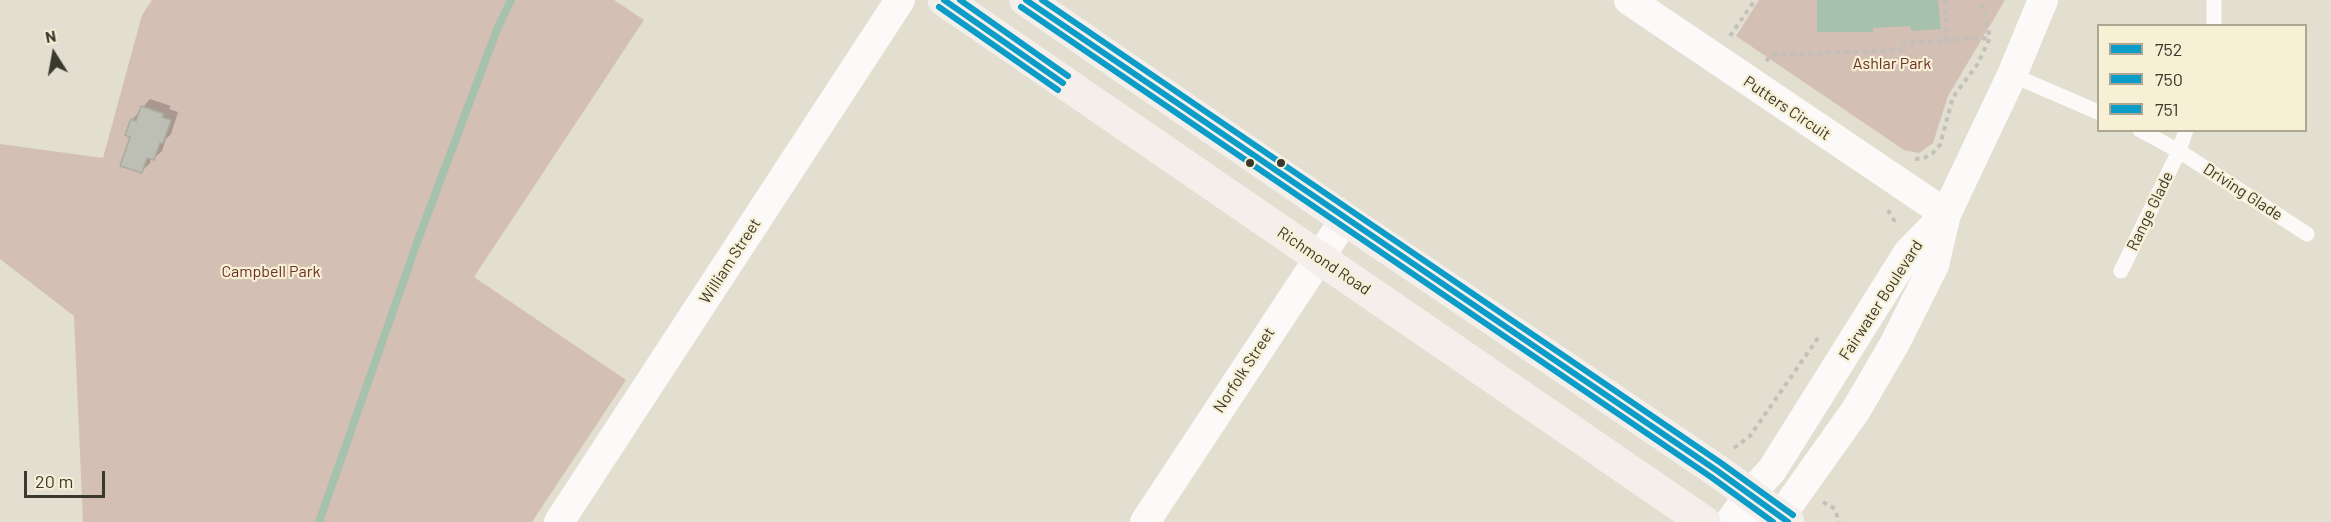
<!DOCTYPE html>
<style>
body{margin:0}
#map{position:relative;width:2331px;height:522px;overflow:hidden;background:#e2ded0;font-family:Barlow,sans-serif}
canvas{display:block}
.legend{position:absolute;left:2097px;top:24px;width:210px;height:108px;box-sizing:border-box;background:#f7f0d5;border:2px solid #aca692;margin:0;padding:8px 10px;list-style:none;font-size:18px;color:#3b382e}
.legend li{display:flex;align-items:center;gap:12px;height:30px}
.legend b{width:30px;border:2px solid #aca692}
.north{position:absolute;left:24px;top:24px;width:60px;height:60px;-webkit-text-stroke:4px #f7f0d5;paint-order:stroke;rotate:349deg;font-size:16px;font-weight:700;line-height:24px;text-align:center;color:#3b382e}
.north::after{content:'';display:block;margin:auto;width:21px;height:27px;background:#3b382e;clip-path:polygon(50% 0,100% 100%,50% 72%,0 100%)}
.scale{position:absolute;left:24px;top:471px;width:81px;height:27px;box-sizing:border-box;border:3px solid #3b382e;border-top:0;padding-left:8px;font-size:18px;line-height:21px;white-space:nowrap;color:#3b382e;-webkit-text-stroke:4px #f7f0d5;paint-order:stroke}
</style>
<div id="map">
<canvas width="2331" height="522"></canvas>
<ul class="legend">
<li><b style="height:8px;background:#0c9cc8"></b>752</li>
<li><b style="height:8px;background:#0c9cc8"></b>750</li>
<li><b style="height:8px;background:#0c9cc8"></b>751</li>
</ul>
<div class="north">N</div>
<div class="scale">20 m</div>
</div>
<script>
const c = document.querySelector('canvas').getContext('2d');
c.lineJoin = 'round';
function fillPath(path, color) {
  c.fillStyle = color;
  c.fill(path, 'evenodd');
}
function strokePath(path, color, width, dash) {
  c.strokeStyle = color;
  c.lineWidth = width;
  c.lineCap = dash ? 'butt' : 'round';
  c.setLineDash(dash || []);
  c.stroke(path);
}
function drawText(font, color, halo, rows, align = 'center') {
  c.font = font + ' Barlow,sans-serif';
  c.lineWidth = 4.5;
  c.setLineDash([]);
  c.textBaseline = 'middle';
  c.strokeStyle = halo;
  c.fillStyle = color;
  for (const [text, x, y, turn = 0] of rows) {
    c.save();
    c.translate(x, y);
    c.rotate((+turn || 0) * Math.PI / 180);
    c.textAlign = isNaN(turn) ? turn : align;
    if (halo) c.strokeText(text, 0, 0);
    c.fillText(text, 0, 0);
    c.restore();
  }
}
const green = new Path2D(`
 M152,0H614L644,20L474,277L626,380L532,522H83L74,316L0,259V144L103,158L142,15Z
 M1759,0H2005L1948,96L1933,143L1919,153L1904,150L1736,36Z`);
const water = new Path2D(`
 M1817,0H1938L1941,29L1912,31L1910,26L1873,28V32H1817Z`);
const shadow = new Path2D(`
 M150,99L171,106L169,109L178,112L171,134L166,139L162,151L153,159L151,158L150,163L142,171L132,136V120Z`);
const stream = new Path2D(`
 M319,522L419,237L498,27L511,0`);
const building = new Path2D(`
 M141,106L164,114L162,117L171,120L163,143H160L154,160L147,158L142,173L120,166L130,137L125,135L131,119L136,121Z`);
const path = new Path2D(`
 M1945,0L1946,41
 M1730,36L1755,0
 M1766,61L1772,55L1903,50L1904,43L1990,38
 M1915,159L1924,158L1933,153L1940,145L1953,97L1977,65L1990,38L1981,0
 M1888,210L1894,220L1893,225
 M1734,448L1750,436L1818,338
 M1823,502L1835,509L1839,522`);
const service = new Path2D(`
 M2214,0V26
 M2012,75L2098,112
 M2140,130L2179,151L2186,130
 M2121,271L2179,151L2307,234`);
const minor = new Path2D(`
 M1629,0L1946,214
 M559,522L900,0
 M1145,522L1345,219
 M1730,522L1750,494L1772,470L1908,253L1946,214L2012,75L2043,0
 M1763,522L1780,517L1856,410L1895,343L1934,265L1946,214`);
const primary = new Path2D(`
 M944,0C1196,175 1452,347 1704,522
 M1026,0L1345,219L1716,470L1788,522`);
const bus1 = new Path2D(`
 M944,0L1063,83
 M1026,0L1716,470L1788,522`);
const bus2 = new Path2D(`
 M939,7L1058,90
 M1021,7L1711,477L1773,522`);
const bus3 = new Path2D(`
 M960,0L1068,76
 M1042,0L1721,463L1793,515`);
const markers = [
 [1250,163,5,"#3b382e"],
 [1281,163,5,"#3b382e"]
];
const parkNames = [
 ["Ashlar Park",1892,64],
 ["Campbell Park",271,272]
];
const streetNames = [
 ["Putters Circuit",1787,108,34],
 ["Driving Glade",2243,192,33],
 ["Range Glade",2150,211,-64],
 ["William Street",730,261,-57],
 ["Richmond Road",1324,261,34],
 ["Fairwater Boulevard",1881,300,-57],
 ["Norfolk Street",1244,370,-57]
];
fillPath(green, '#d4bfb5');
fillPath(water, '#a6c2ac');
fillPath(shadow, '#0003');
strokePath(stream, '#a6c2ac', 8);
fillPath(building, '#bebfb4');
strokePath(building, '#ababa0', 1.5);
strokePath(path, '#c2c0ba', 4, [4.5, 4.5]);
strokePath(service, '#fbfaf8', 15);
strokePath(minor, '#fbfaf8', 30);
strokePath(primary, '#f4efea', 33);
strokePath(bus1, '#0c9cc8', 6);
strokePath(bus2, '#0c9cc8', 6);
strokePath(bus3, '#0c9cc8', 6);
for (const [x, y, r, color] of markers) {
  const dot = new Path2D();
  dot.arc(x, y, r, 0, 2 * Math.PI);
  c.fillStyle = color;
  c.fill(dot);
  strokePath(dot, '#f7f0d5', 2);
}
drawText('16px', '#6b3028', '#f7f0d5', parkNames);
drawText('16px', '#3b382e', '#f7f0d5', streetNames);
</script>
